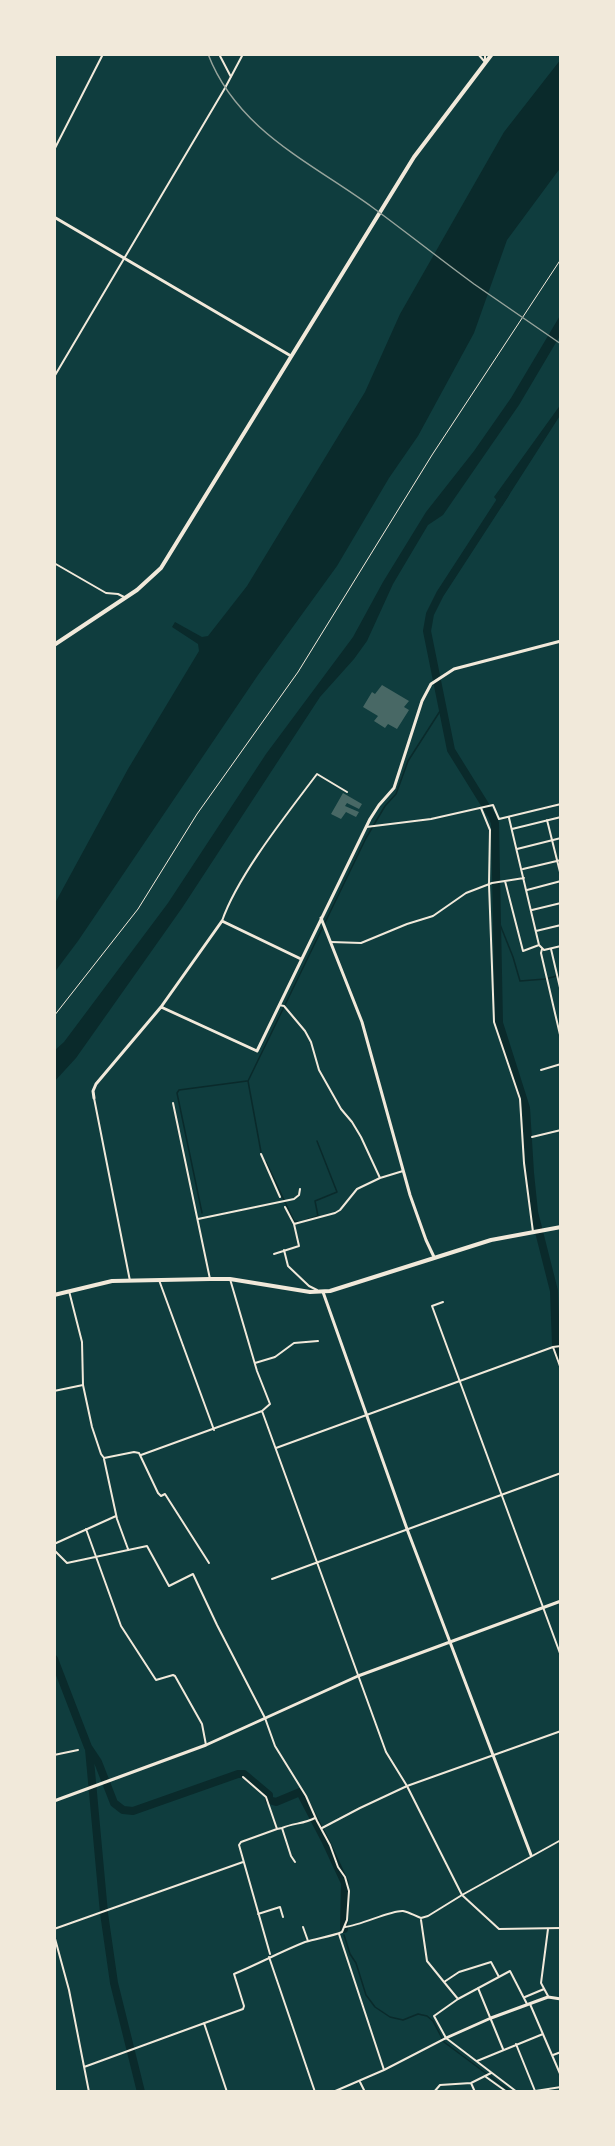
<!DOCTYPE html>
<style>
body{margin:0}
#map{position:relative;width:615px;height:2146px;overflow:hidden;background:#0f3d3e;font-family:Cabin,sans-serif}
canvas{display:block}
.frame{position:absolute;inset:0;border:56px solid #f1e9da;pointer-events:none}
</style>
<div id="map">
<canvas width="615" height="2146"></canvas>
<div class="frame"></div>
</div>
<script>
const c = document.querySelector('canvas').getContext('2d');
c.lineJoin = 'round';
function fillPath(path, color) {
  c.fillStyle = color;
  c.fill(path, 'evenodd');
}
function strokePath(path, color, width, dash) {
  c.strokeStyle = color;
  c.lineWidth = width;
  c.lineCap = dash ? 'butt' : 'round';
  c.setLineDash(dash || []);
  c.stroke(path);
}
const water = new Path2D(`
 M561,59V167L507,240L474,333L418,436L389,478L337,566L258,675L78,941L54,973V905L128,769L199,651L198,644L172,627L175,622L202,637L208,636L247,586L365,392L400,314L504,132Z
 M561,314V334L519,405L443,515L428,525L393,584L367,641L354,659L320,697L182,908L76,1058L54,1082V1051L64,1042L168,903L266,754L353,637L383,582L426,512L474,451L511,398Z
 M561,404V414L502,506L494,497Z`);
const stream = new Path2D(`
 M497,917L513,957L520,981L545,979L561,975
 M261,1152L248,1081L366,838L385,806L396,794L408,761L442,708
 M266,1162L294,1221L299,1222
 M202,1213L177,1093L179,1090L247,1081
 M306,1220L318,1216L315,1201L337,1192L317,1141
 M344,1935L350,1954L356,1963L366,1995L375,2007L390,2017L403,2020L418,2014L427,2016L433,2021L444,2042L511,2092`);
const river = new Path2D(`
 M505,494L440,594L430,614L427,631L451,750L492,816L495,823L499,1023L526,1108L530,1173L534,1212L554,1291L556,1344L561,1361
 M54,1659L88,1747L98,1762L114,1803L123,1810L133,1811L238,1774H244L269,1795V1800L276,1802L300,1792L326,1842L345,1883L344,1929
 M89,1749L104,1913L114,1983L141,2092`);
const building = new Path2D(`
 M382,685L409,701L404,707L409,710L397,729L388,724L385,728L374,721L378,716L363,707L372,692L375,694Z
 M343,793L362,804L359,809L347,803L345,806L359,812L356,817L346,812L341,819L331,814Z`);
const path = new Path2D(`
 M54,1016L138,909L197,814L298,672L432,455L561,259`);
const minor = new Path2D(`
 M219,54L231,77
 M478,54L485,62
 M485,54V62
 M54,150L103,54
 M54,377L225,88L243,54
 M54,563L106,593L118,594L126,598
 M481,808L490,830L489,884L494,1022L520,1099L524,1163L533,1232
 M509,818L539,945L544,950L561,946
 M547,820L561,876
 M366,827L431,819L493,805L499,819L561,804
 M512,829L561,817
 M517,849L561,838
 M523,869L561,860
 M505,881L523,951L539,945
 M527,890L561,881
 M532,910L561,903
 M222,921C238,875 287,814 317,774L347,792
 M536,931L561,925
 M331,942L361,943L407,924L433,916L466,893L492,883L524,878
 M542,949L541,953L561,1039
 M551,949L561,992
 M279,1005L284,1006L305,1031L311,1042L319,1070L341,1109L352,1122L361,1137L380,1178L403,1171
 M541,1070L561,1064
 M94,1098L130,1281
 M173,1103L210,1279
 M532,1137L561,1130
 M261,1154L280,1197
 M285,1207L294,1224L335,1213L340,1210L357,1189L380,1178
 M198,1219L294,1199L299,1195L300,1189
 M284,1250L288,1266L309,1286L317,1290
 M274,1254L299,1246L294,1224
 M230,1279L257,1371L270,1404L262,1411L386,1752L407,1786L462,1895L499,1929L561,1928
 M159,1280L214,1430
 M69,1291L82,1342L83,1385L92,1427L101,1454L104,1458L134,1452L139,1453L158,1493L161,1496L165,1494L209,1563
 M443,1302L432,1306L561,1656
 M553,1347L561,1369
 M255,1363L275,1357L294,1343L318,1341
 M54,1391L83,1385
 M276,1448L553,1347L561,1346
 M141,1455L262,1411
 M104,1459L117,1519L128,1549
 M86,1529L121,1626L156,1680L173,1675L175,1676L202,1724L206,1745
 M54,1544L116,1516
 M54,1550L67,1563L147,1546L169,1586L193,1574L217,1625L265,1718L275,1746L306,1796L317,1821L330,1845L338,1867L345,1877L349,1891L347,1920L342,1932C330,1937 317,1938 305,1942C280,1952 258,1964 234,1974L244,2006L243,2009L84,2067
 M272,1579L561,1473
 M54,1755L78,1750
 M243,1777L266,1797L277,1829L282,1828L291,1856L295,1862
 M282,1828C293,1823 304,1824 315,1818
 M322,1828L360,1808L407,1786L561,1731
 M258,1914L280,1907L283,1917
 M421,1920L427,1961L444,1982
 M303,1927L308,1941
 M345,1927C362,1925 391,1910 403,1911C409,1912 415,1916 421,1918L428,1916L462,1895L561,1840
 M54,1929L243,1862
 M339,1934L384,2070
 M54,1935L69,1990L89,2092
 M270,1954L239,1845L241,1842L277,1829
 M269,1957L315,2092
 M478,1988L503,2049
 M548,1996L541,1983L548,1929
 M525,1997L544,1989
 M458,1999L444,1982L459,1972L491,1962L499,1977
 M530,2004L561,2076
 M204,2023L227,2092
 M516,2044L535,2091
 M553,2055L561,2052
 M477,2061L543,2034
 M486,2077L507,2092
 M360,2082L365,2092
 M471,2083L475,2092
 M333,2092L384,2070L446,2038
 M434,2092L440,2085L471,2083L491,2073
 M517,2092L446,2038L434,2016L458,1999L510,1971L527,2004
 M529,2092L561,2087`);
const tertiary = new Path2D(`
 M54,217L291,356
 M321,918L362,1022L410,1195L426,1240L434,1257
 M161,1007L257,1051L370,819L379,805L394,788L422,701L431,684L454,669L561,641
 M94,1098L93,1091L96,1084L161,1007L222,921L301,959
 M323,1292L407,1529L531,1855
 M54,1801L206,1745L358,1676L561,1601
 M446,2038L491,2018L548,1997L561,1999`);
const primary = new Path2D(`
 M54,1295L112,1281L210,1279H230L310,1292L330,1291L491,1240L561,1227`);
const trunk = new Path2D(`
 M54,645L137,590L161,568L414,157L492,54`);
const rail = new Path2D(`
 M208,54C237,130 310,162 372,207C406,232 440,259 474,284C503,304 532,324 561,344`);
fillPath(water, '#0a2a2b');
strokePath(stream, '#0a2a2b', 1.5);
strokePath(river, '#0a2a2b', 8);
fillPath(building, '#486865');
strokePath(path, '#f1e9da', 1);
strokePath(minor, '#f1e9da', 2);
strokePath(tertiary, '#f1e9da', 3);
strokePath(primary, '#f1e9da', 4);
strokePath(trunk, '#f1e9da', 4);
strokePath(rail, '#97a49c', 1.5);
</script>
